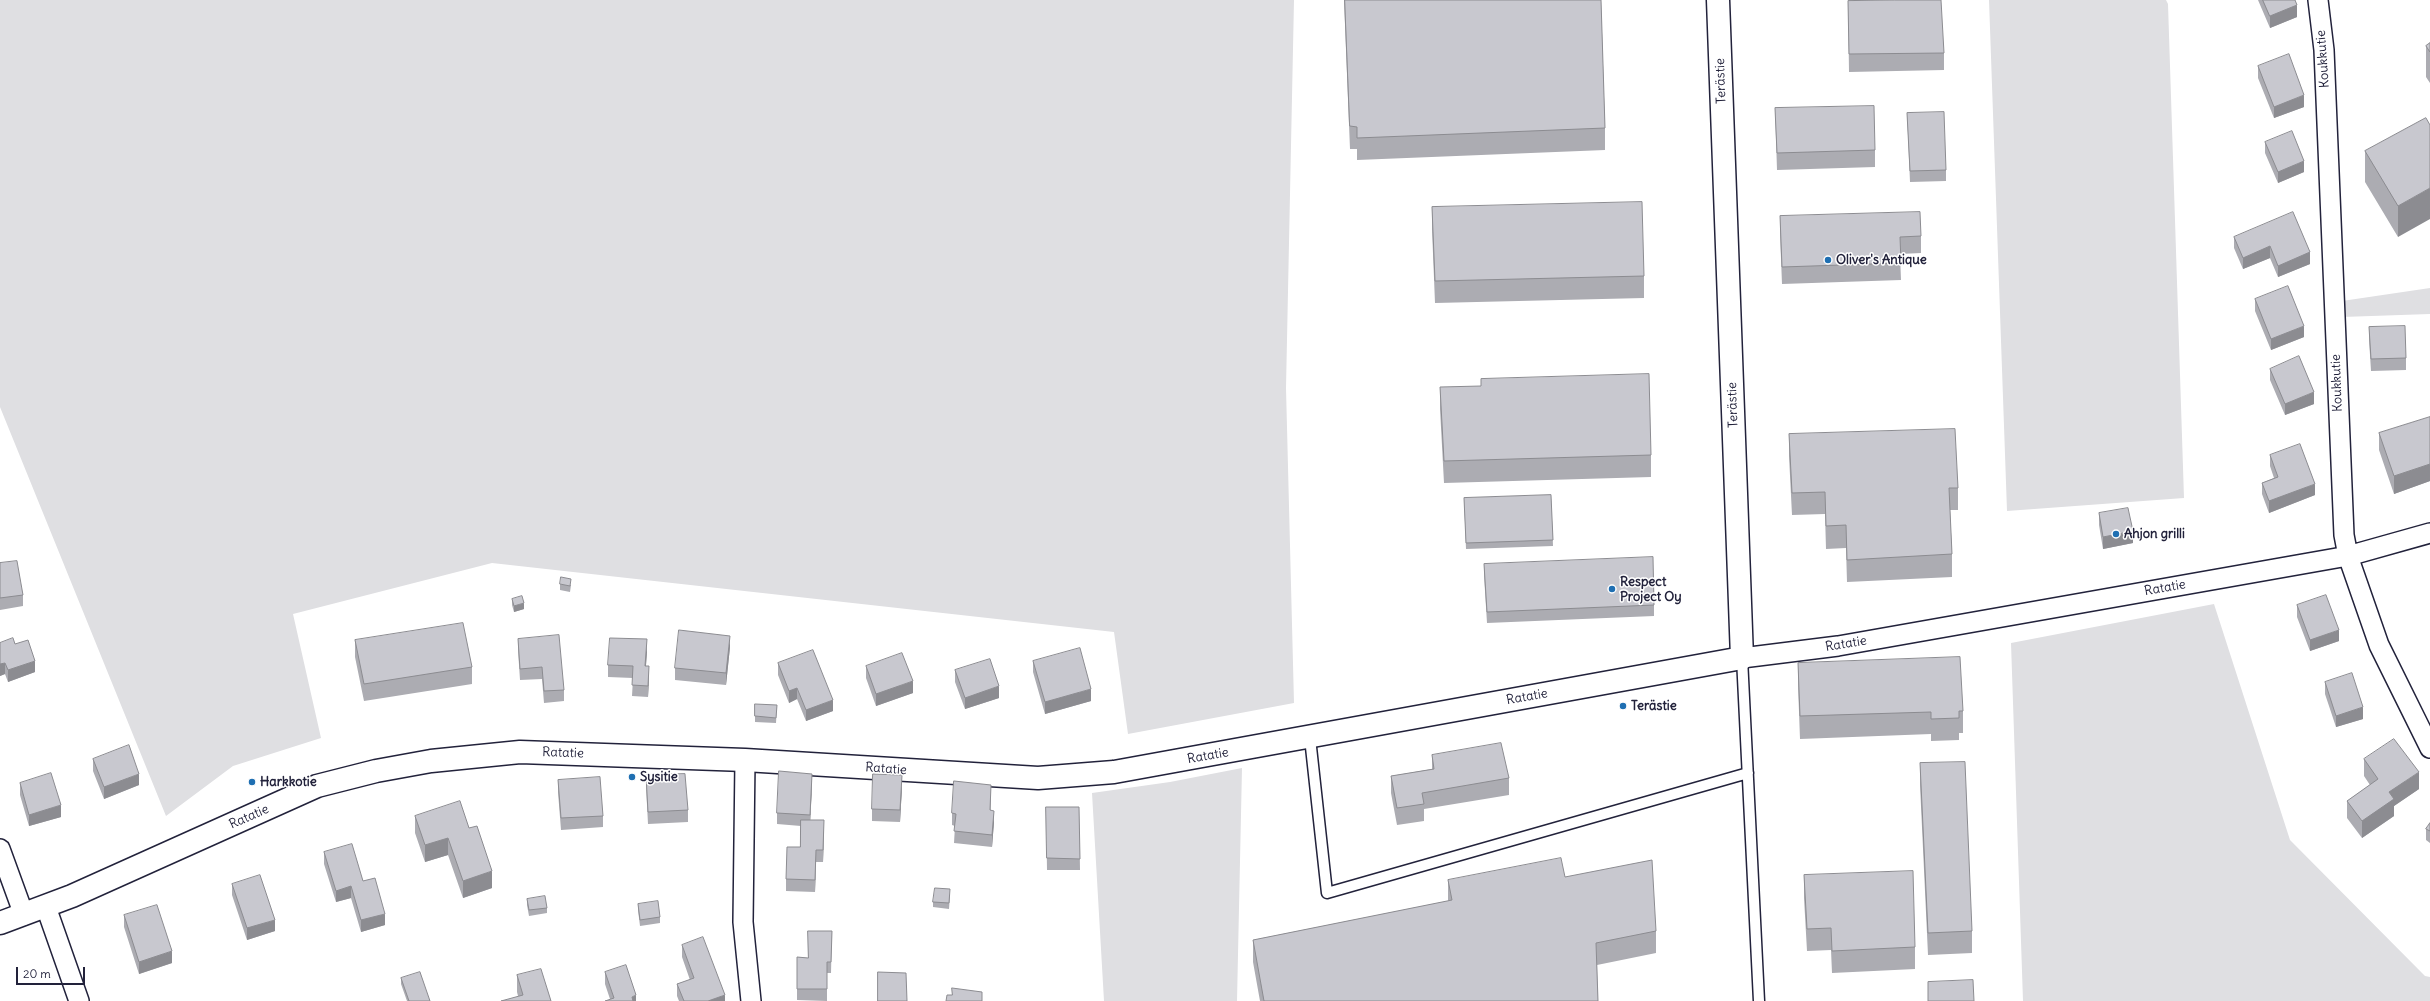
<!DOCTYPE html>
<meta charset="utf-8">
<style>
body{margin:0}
#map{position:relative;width:2430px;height:1001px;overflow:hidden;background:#fff;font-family:Delius,sans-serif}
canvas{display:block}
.scale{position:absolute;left:16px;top:967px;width:69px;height:18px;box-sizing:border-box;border:2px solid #22223b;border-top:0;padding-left:5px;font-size:12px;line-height:14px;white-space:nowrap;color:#22223b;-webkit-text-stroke:3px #fff;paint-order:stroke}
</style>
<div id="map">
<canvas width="2430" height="1001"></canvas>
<div class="scale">20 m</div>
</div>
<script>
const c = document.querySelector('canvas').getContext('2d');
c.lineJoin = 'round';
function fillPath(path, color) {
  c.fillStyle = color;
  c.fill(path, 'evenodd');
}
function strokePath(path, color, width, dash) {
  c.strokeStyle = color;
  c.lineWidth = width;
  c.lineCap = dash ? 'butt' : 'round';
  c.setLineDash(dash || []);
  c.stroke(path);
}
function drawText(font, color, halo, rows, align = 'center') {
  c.font = font + ' Delius,sans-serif';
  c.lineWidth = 3;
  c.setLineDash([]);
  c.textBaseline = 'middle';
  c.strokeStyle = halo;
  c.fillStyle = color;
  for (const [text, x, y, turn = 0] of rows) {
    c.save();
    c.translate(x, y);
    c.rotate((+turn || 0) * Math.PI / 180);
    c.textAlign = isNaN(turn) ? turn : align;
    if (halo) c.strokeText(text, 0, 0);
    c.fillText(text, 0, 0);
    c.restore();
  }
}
const green = new Path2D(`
 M0,0H1294L1286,388L1294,703L1128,734L1114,632L492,563L293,614L321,738L233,766L166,816L0,407Z
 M1989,0H2166L2168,4L2184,498L2007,511Z
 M2430,288V314L2342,317V301Z
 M2214,604L2290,840L2425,976L2430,977V1001H2023L2011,643Z
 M1242,768L1237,1001H1104L1092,793L1170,782Z`);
const service = new Path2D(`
 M1742,658L1759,1001
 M1310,738L1327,893L1748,773`);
const minor = new Path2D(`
 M2318,0L2324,50L2344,535L2348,556L2379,645L2430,748
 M1742,658L1838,646L2348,556L2430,533
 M745,760L743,922L751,1001
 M0,849L24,915
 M46,907L79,1001`);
const tertiary = new Path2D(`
 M0,923L72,896L317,786L376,771L431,761L520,752L745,760L1038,778L1114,772L1742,658L1718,0`);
const wall = new Path2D(`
 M1344,0H1601L1605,128V150L1357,160V149H1350Z
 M2258,0H2295L2297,17L2270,28Z
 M1848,1L1944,53V70L1849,72Z
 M2430,43V83L2426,77V46Z
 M2258,66L2304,107L2274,118L2258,78Z
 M1775,108L1875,150V167L1777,170Z
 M1907,113L1946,170V181L1910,182Z
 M2426,118L2398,237L2365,182V151Z
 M2265,142L2304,172L2278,183L2265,153Z
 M1432,207L1644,276V298L1435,303L1432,229Z
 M1780,216L1921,236V253L1900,254L1901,280L1782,284L1780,233Z
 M2234,237L2310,252V264L2278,277L2270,258L2243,269L2234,248Z
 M2255,299L2304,337L2271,350L2255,311Z
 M2369,327L2406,358V370L2371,371L2369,339Z
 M2270,369L2314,404L2285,415L2270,380Z
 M1440,387L1651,455V477L1444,483L1440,409Z
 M2430,417V481L2394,494L2379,450V433Z
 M1789,434L1958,488V510H1950L1952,554V577L1847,582L1846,548L1826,549L1825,514L1792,515L1789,456Z
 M2270,455L2315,495L2269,513L2262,494V483L2274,478L2270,466Z
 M1551,495L1553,546L1466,549L1464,498Z
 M2099,513L2133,543L2103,549L2099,525Z
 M0,563L23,595V606L0,610Z
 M1484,564L1654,605V616L1487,623L1484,575Z
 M560,584L571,585L570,592L560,590Z
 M512,599L524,609L514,612L512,605Z
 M2297,605L2339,641L2310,651L2297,617Z
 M518,639L564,690V701L544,703L542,679L520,680L518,650Z
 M355,640L472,667V684L364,701L355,657Z
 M0,643L15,644L35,672L8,682L5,674L0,676Z
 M730,647L726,685L675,680V668Z
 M647,651L646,666L649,678L648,697L632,696L633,678L608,677V665Z
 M1033,661L1091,701L1045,714L1033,672Z
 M778,663L833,711L806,721L797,699L789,703L778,675Z
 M1798,663L1963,711V733H1959V740L1931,741V734L1800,739L1798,685Z
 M866,666L913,693L876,706L866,678Z
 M955,670L999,698L965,709L955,682Z
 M2325,682L2363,719L2336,727L2325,694Z
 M777,705L776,723L755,722V716Z
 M1432,755L1509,778V795L1424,809V821L1397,825L1391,793V776L1432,769Z
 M93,759L139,785L104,799L93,771Z
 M2364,759L2419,789L2394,806V816L2362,838L2347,818V801L2370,785L2364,776Z
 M1920,763L1972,931V953L1928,955L1920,785Z
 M646,775L688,810V822L648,824L646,786Z
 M558,780L603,816V827L561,830L558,792Z
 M20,783L61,817L29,826L20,795Z
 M812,785L810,820L824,832L823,862H816L815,892L786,891V879L800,847L801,826L777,824V813Z
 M902,787L900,822L872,821V809Z
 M991,796L990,810L994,822L992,847L954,843L955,826L952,825V813Z
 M1046,807H1079L1080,870H1047Z
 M415,816L469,828L492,888L463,898L448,855L425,862L415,833Z
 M2430,823V843L2426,840V829Z
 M324,852L363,881L385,925L361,932L351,898L336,902L324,864Z
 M1804,875L1915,947V969L1832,973L1831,950L1807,951L1804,898Z
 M1565,877L1656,931V953L1597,965L1598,1001H1260L1253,962V940L1448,901V880Z
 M232,884L275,931L247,940L232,895Z
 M950,895L949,909L933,907V902Z
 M527,899L547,908V913L529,916L527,905Z
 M638,904L660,917V923L640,926L638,910Z
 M124,915L172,963L139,974L124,927Z
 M832,931L831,973H827V1001L797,1000V957L808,958Z
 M682,945L725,1001H679L677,996V984L690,980L682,957Z
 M605,972L636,1001L610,999L605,984Z
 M517,975L551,1001L518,996L517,992Z
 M401,978L430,1001H407L401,984Z`);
const shadedWall = new Path2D(`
 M2297,5V17L2270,28V16Z
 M2304,95V107L2274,118V107Z
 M2304,161V172L2278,183V172Z
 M2430,188V219L2398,237V206Z
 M2270,246V258L2243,269V258Z
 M2310,252V264L2278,277V266Z
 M2304,326V337L2271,350V339Z
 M2314,392V404L2285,415V404Z
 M2430,464V481L2394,494V476Z
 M2315,484V495L2269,513V501Z
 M2133,531V543L2103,549V537Z
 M524,603V609L514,612V606Z
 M2339,630V641L2310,651V640Z
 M730,636V647L726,685V673Z
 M647,639V651L645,678V666Z
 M35,661V672L8,682V670Z
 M5,663V674L0,676V664Z
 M649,666V678L648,697V686Z
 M913,681V693L876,706V694Z
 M999,686V698L965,709V698Z
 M797,688V699L789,703V691Z
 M1091,689V701L1045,714V702Z
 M833,700V711L806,721V710Z
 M2363,707V719L2336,727V716Z
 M2419,772V789L2394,806V816L2362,838V821L2389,792Z
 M139,774V785L104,799V787Z
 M812,774V785L810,827V815Z
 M902,775V787L900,822V810Z
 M991,785V796L990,822V810Z
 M61,805V817L29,826V815Z
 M994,811V822L992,847V835Z
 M824,820V832L823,862V850Z
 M448,838V855L425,862V845Z
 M816,850V862L815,892V880Z
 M492,871V888L463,898V881Z
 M351,886V898L336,902V891Z
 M385,914V925L361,932V920Z
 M275,920V931L247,940V928Z
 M172,951V963L139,974V962Z
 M636,995V1001H632V997Z
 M725,995V1001H708Z`);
const building = new Path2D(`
 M1345,0H1601L1605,128L1357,138V127L1350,126Z
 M1895,0H1941L1944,53L1849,54L1848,1Z
 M2263,0H2295L2297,5L2270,16Z
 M2430,43V52L2426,46Z
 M2289,54L2304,95L2274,107L2258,66Z
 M1874,106L1875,150L1777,153L1775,108Z
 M1944,112L1946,170L1910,171L1907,113Z
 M2426,118L2430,125V188L2398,206L2365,151Z
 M2292,131L2304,161L2278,172L2265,142Z
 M1642,202L1644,276L1435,281L1432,207Z
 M1920,212L1921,236L1900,237L1901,263L1782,267L1780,216Z
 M2293,212L2310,252L2278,266L2270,246L2243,258L2234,237Z
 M2288,286L2304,326L2271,339L2255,299Z
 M2405,326L2406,358L2371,359L2369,327Z
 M2299,356L2314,392L2285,404L2270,369Z
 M1649,374L1651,455L1444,461L1440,387L1481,386V379Z
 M2430,417V464L2394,476L2379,433Z
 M1955,429L1958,488H1949L1952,554L1847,560L1846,525L1826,526L1825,492L1792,493L1789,434Z
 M2300,444L2315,484L2269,501L2262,483L2278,477L2270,455Z
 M1551,495L1553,540L1466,543L1464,498Z
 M2128,508L2133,531L2103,537L2099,513Z
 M1653,557L1654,605L1487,612L1484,564Z
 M17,561L23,595L0,598V563Z
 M561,577L571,579L570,586L560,584Z
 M2326,595L2339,630L2310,640L2297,605Z
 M522,596L524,603L514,606L512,599Z
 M463,623L472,667L364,684L355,640Z
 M679,630L730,636L726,673L675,668Z
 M559,635L564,690L544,691L542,667L520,669L518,639Z
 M13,638L15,644L28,640L35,661L8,670L5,663L0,664V643Z
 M610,638L647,639L645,666H649L648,686L632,685L633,666L608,665Z
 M1080,648L1091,689L1045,702L1033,661Z
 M813,650L833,700L806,710L797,688L789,691L778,663Z
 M902,653L913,681L876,694L866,666Z
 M1960,657L1963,711H1959V718L1931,719V712L1800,716L1798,663Z
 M990,659L999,686L965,698L955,670Z
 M2352,673L2363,707L2336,716L2325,682Z
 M755,704L777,705L776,718L755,716Z
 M2394,739L2419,772L2389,792L2394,799L2362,821L2347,801L2378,779L2364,759Z
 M1501,743L1509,778L1422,793L1424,804L1397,808L1391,776L1434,769L1432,755Z
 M129,745L139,774L104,787L93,759Z
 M1965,762L1972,931L1928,933L1920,763Z
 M779,771L812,774L810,815L777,813Z
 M51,773L61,805L29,815L20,783Z
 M685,774L688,810L648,812L646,775Z
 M873,774L902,775L900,810L872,809Z
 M600,777L603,816L561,818L558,780Z
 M954,781L991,785L990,810L994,811L992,835L954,831L956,814L952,813Z
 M460,801L469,828L477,826L492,871L463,881L448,838L425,845L415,816Z
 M1046,807H1079L1080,859L1047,858Z
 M801,820H824L823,850H816L815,880L786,879L787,847H800Z
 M2430,823V831L2426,829Z
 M352,844L363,881L375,878L385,914L361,920L351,886L336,891L324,852Z
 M1561,858L1565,877L1652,860L1656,931L1596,943L1598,1001H1264L1253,940L1452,900L1448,880Z
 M1913,871L1915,947L1832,951L1831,928L1807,929L1804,875Z
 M260,875L275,920L247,928L232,884Z
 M935,888L950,889L949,903L933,902Z
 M545,896L547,908L529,910L527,899Z
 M658,901L660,917L640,920L638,904Z
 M157,905L172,951L139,962L124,915Z
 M808,931H832L831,962H827V989H797V957L808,958Z
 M703,937L725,995L708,1001H684L677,984L694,978L682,945Z
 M626,965L636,995L632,997L633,1001H605L614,998L605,972Z
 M541,969L551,1001H501L523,995L517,975Z
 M420,972L430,1001H409L401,978Z
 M878,972L906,973L907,1001H878Z
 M1973,980L1974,1001H1928V982Z
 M952,988L982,992V1001H946L947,995H952Z`);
const markers = [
 [1828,260,4,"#1f6fb2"],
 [2116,534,4,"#1f6fb2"],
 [1612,589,4,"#1f6fb2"],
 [1623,706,4,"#1f6fb2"],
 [632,777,4,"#1f6fb2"],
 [252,782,4,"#1f6fb2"]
];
const streetNames = [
 ["Koukkutie",2323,59,-94],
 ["Terästie",1721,81,-92],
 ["Koukkutie",2337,383,-92],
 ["Terästie",1733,405,-92],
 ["Ratatie",2165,588,-10],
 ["Ratatie",1846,644,-9],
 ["Ratatie",1527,697,-10],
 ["Ratatie",563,753,2],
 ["Ratatie",1208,756,-10],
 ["Ratatie",886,769,4],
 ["Ratatie",249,817,-24]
];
const poiNames = [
 ["Oliver's Antique",1836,260],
 ["Ahjon grilli",2124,534],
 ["Respect",1620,582],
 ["Project Oy",1620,597],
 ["Terästie",1631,706],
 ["Sysitie",640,777],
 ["Harkkotie",260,782]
];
fillPath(green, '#dfdfe2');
strokePath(service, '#22223b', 13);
strokePath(minor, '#22223b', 22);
strokePath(tertiary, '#22223b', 25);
strokePath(service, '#fff', 10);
strokePath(minor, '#fff', 19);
strokePath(tertiary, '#fff', 22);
fillPath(wall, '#acacb2');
fillPath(shadedWall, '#8c8c91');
fillPath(building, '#c8c8cf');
strokePath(building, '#8c8c91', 1);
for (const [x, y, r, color] of markers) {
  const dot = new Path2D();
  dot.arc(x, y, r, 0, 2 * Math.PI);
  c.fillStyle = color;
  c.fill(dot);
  strokePath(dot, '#fff', 1.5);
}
drawText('13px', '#22223b', '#fff', streetNames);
drawText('bold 13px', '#22223b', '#fff', poiNames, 'left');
</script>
